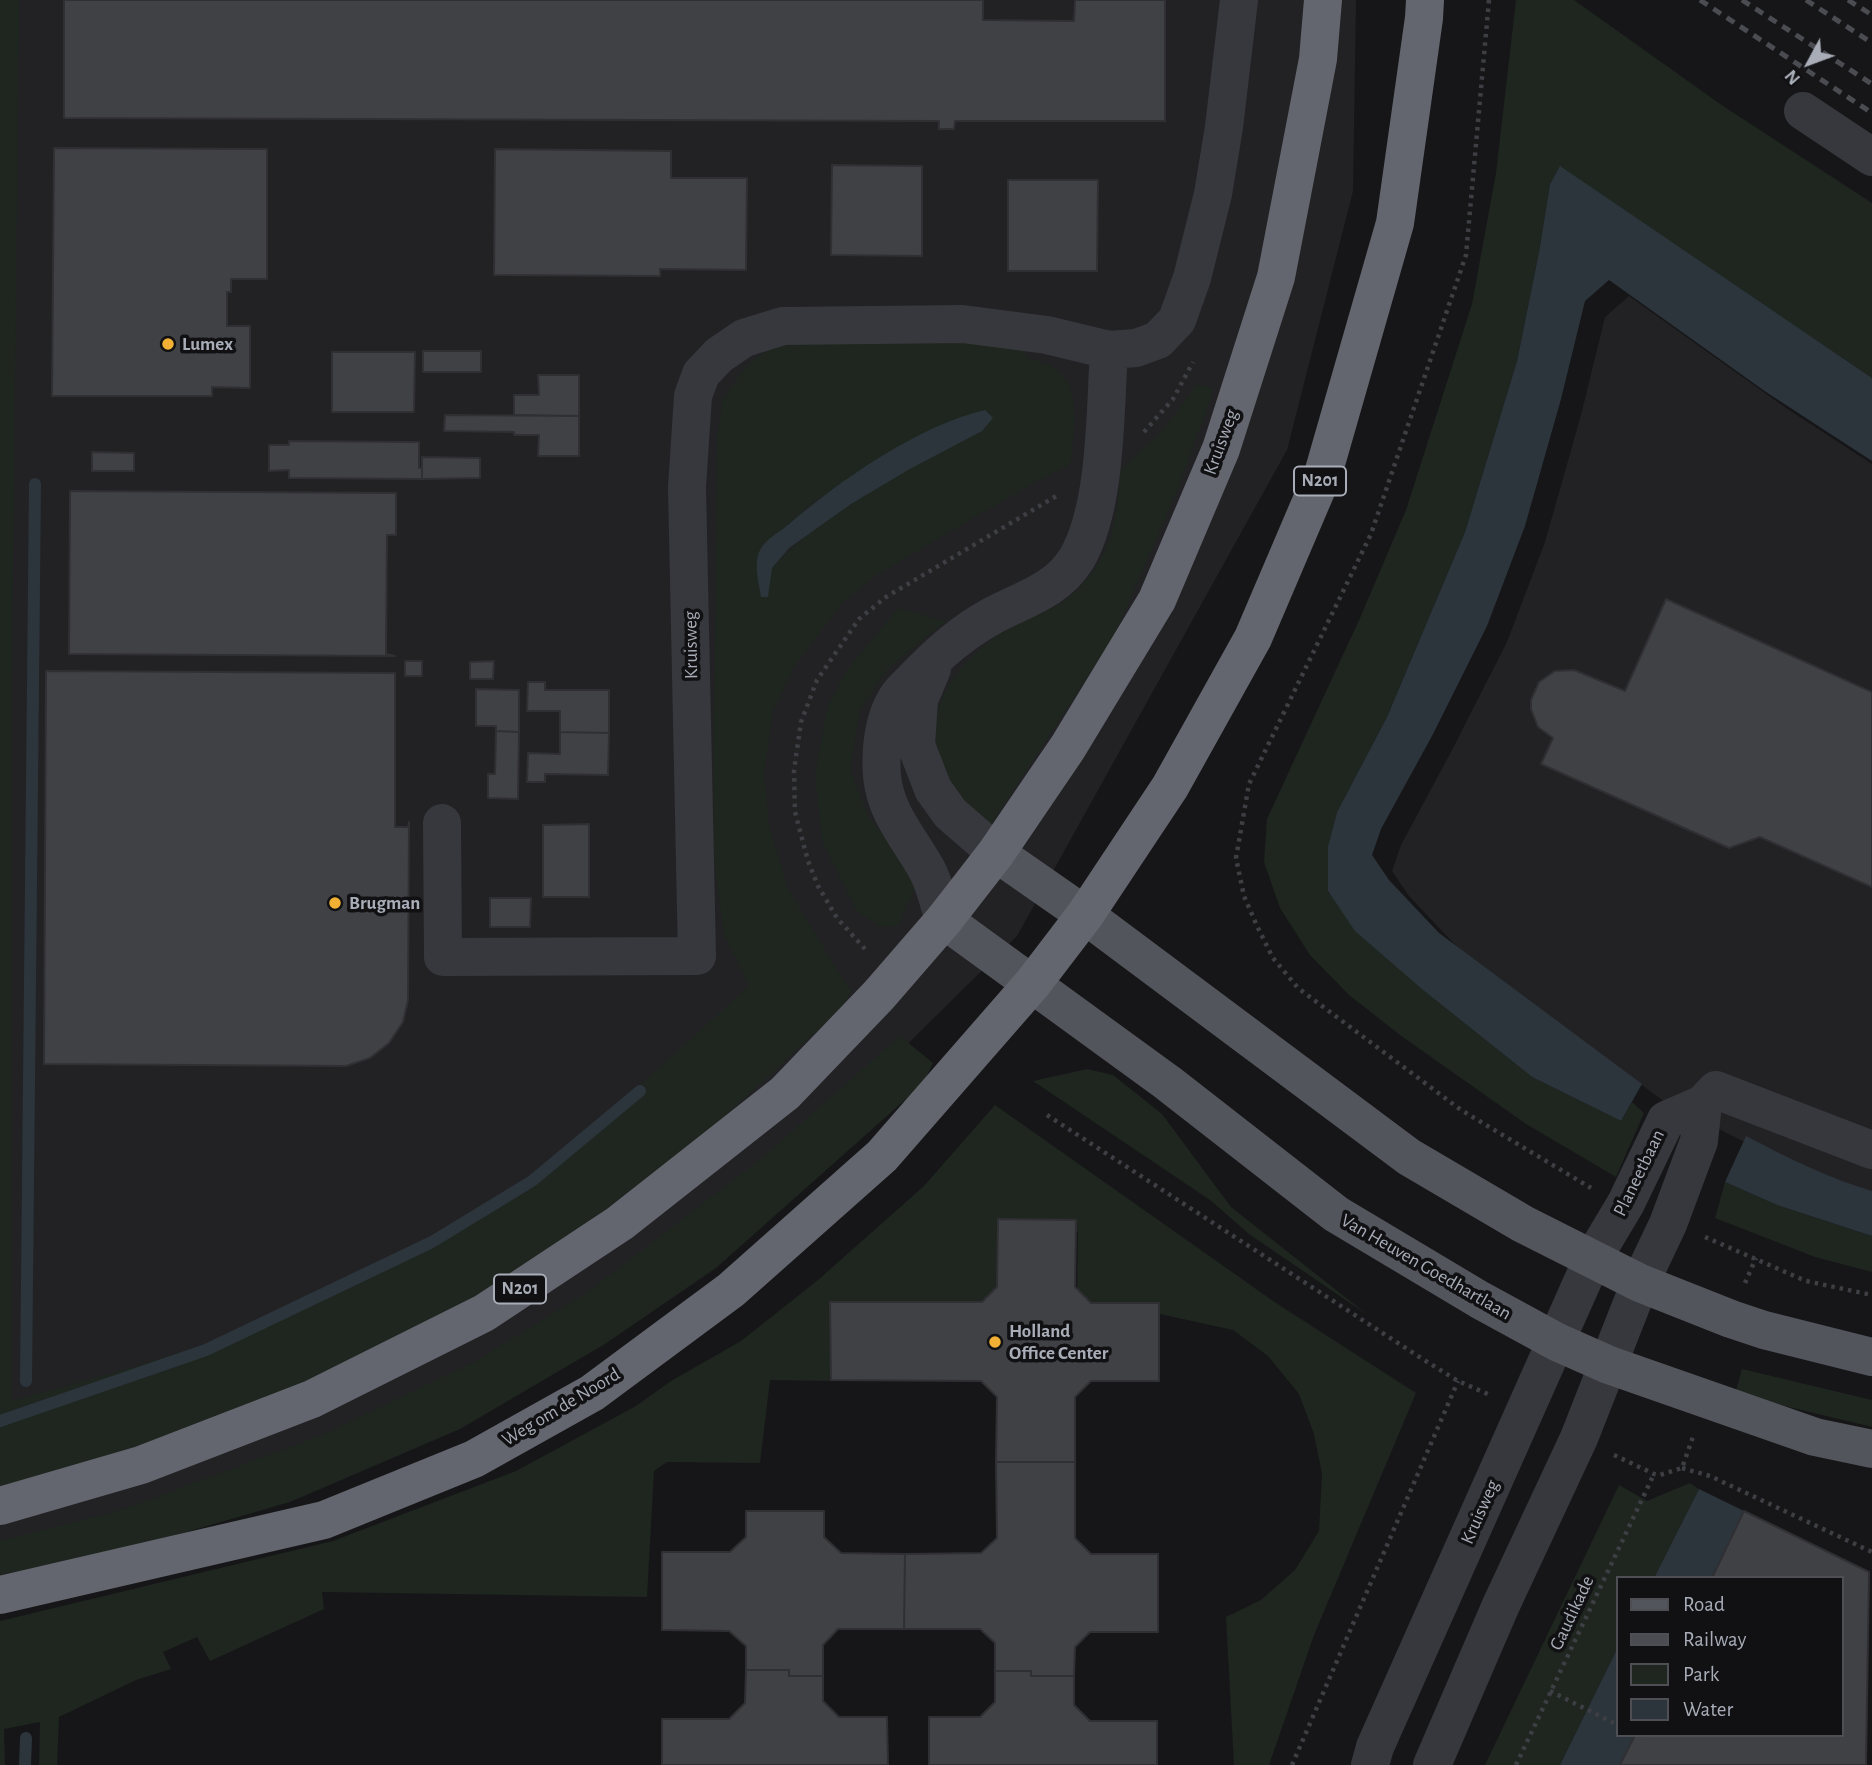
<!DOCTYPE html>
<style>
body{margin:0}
#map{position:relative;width:1872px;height:1765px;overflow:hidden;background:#161618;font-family:"Alegreya Sans",sans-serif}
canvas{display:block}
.legend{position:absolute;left:1616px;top:1576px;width:228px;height:161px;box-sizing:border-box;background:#111113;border:2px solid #4d4f55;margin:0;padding:9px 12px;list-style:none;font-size:21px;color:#a8adb8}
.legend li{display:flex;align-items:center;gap:14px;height:35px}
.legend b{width:35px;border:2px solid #4d4f55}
.north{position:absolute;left:1774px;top:28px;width:70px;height:70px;-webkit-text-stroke:5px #111113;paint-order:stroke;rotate:229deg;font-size:19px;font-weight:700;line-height:28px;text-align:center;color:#a8adb8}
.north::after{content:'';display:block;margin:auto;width:24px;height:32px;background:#a8adb8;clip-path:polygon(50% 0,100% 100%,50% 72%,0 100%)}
</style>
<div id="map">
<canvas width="1872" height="1765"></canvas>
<ul class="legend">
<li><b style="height:9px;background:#53555c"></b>Road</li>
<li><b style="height:9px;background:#4a4c52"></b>Railway</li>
<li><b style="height:19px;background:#1e261f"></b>Park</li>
<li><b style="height:19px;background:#2c353c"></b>Water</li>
</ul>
<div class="north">N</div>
</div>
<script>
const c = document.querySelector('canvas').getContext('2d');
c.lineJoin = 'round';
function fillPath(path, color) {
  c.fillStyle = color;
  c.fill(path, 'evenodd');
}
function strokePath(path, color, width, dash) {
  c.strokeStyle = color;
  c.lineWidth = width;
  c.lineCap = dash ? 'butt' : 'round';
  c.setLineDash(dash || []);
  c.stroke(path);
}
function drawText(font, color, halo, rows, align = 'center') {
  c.font = font + ' "Alegreya Sans",sans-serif';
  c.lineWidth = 7;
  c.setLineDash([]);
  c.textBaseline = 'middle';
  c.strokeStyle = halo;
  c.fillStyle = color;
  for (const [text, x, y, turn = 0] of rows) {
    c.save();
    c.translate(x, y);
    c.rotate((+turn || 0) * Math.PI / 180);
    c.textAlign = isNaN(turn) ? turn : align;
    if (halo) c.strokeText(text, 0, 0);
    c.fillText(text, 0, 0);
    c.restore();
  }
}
const built = new Path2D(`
 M0,0H1356L1353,191L1287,450L1017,936L715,1234L287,1479L0,1561Z
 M1629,296L1786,408L1872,464V1201L1766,1153L1662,1100L1459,949L1409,896L1392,871L1401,845L1451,752L1507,642L1545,542L1581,415L1605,317Z`);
const green = new Path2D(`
 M0,0H19L12,676V1401L134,1367L208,1343L435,1235L535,1173L636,1089L749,986L724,934L713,851L717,437L723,399L745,367L767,350L807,341L979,342L1027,348L1026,358C1033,360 1040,361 1047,364C1086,380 1073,432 1071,464L1030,485L875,576L844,601L794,667L773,712L764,772L769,825L788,889L851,992L841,1009L712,1128L590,1228L470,1305L282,1394L139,1451L0,1487ZM908,441L907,470C860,498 809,526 772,568L761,547L817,500Z
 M1516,0H1574L1723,106L1872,203V378L1560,167L1550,184L1539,252L1517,361L1465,532L1387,717L1337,812L1328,846V892L1423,990L1532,1077L1621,1121L1632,1102L1644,1113L1616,1177L1526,1124L1400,1035L1349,995L1310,955L1280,908L1264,862L1267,819L1360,618L1406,510L1472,304L1496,173Z
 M1197,384L1214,389L1179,486L1114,636L986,832C977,822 964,812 958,800C953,793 951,783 948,775C945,764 937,752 936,740C930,694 970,651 1007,630C1034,615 1062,608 1083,584C1113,551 1118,513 1120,471L1163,430Z
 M898,608L946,621L887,669L860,710L850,770L868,816L899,853L916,886L898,926L881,927L856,910L822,841L815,774L828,706L846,671Z
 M900,1036L933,1063L923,1084L716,1268L605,1344L460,1429L290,1502L135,1547L0,1575V1541L124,1509L322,1435L476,1361L589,1291L762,1158Z
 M1087,1069L1113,1075L1162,1114L1231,1207L1369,1316L1249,1234L1210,1200L1033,1081Z
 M995,1105L1276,1303L1416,1393L1314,1635L1269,1765H1234L1226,1617L1261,1600L1295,1570L1319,1531L1322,1474L1314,1434L1299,1394L1268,1356L1233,1330L1160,1314L1095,1312L1077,1292L1078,1232L1002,1229L1000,1296L980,1313L836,1309L833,1381L770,1380L760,1463L667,1462L654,1471L647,1597L322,1592L324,1609L210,1661L197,1637L163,1652L171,1669L136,1680L59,1717L57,1765H39L40,1722L4,1729L5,1765H0V1621L333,1541L516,1471L636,1406L671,1381L741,1341L818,1280L924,1186Z
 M1725,1182L1777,1205L1872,1236V1272L1815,1257L1715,1218Z
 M1742,1369L1872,1400V1427L1735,1394Z
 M1690,1483L1699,1489L1654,1578H1618V1647L1560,1765H1485L1619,1485L1647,1501Z`);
const water = new Path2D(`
 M1560,166L1872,378V461L1766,392L1609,280L1585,301L1561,399L1525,526L1487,626L1432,736L1381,829L1372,855L1389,880L1439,933L1642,1084L1621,1121L1532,1077L1423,990L1355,931L1328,891V846L1337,812L1387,717L1465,532L1517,361L1539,252L1550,184Z
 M985,410L993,418L982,431L908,470L851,504L789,548L772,568L768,597H761C759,582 753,565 760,550C765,540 779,532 788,525C839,481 919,425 985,410Z
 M1746,1136C1786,1157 1828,1178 1872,1191V1236L1777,1205L1725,1182Z
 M1699,1489L1744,1511L1712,1578H1654Z
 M1618,1647V1735H1635L1620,1765H1560Z`);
const stream = new Path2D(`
 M26,1381L35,484
 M0,1421L206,1350L432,1242L532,1181L640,1091
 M25,1765L26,1738`);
const building = new Path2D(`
 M64,0H983V20L1074,21L1075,0H1165V121H955L954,129H939V121L64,118Z
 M54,148L267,149V279H231V292H227V326H250V388L212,387V396H52Z
 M495,149L671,151V178H747L746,270L660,269V276L494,275Z
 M832,165L922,166V256L831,255Z
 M1008,180H1098L1097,271H1008Z
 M423,351H481V372H423Z
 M332,352H415L414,412H332Z
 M538,375H579V416L514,415V395H539Z
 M445,415L579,416V456H538L539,435H514V432L444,431Z
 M289,441L419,442V468H422V479L289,478V470L269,471V445H289Z
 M92,452L134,453V471H92Z
 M422,457L480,458V478L422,479Z
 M70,491L396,493V535H387L386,654L395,656L69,654Z
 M1666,599L1872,692V887L1760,837L1729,848L1541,764L1553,738L1538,727L1531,709V700L1539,682L1555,671L1574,670L1625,691Z
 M405,661H422V676H405Z
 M494,661L493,679H470V662Z
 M46,671L395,673V827H408L409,822L408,1000L403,1022L389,1043L370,1058L346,1066L44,1064Z
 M528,682H545V690H609V733L560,732V711H527Z
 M476,689L519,690V732L496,731V726H476Z
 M496,731L519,732L518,799L488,798V774H495Z
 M560,732L609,733L608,775L545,774V782H527L528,753L560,754Z
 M589,824V897H543V825Z
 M490,898H531L530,927H490Z
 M998,1219L1076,1220L1075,1287L1091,1303H1159V1381H1091L1075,1397V1462H996L997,1397L981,1381L831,1380L830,1302H982L997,1287Z
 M996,1462H1075V1538L1091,1554H1158V1632H1090L1075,1647L1074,1676H1031V1671H995V1643L980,1629H904L905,1554L981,1553L997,1538Z
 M746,1511H824V1537L841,1553L905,1554L904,1629H838L823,1645V1676H789V1670H746V1646L729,1631L662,1630V1552H730L746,1537Z
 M1744,1511L1869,1572L1866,1765H1620L1635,1735H1842V1578H1712Z
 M746,1670H789V1676H823V1701L839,1717H887L888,1765H662V1719H729L745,1703Z
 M995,1671H1031V1676H1074V1705L1090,1721H1157V1765H929V1717H980L995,1702Z`);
const path = new Path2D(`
 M1489,0L1466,255L1371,534L1249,784L1236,858L1244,896L1257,926L1273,958L1298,988L1461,1110L1591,1188
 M1144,432L1173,399L1193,362
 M865,949L837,918L818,886L808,861L795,812L794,770L801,722L817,680L859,619L886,597L1058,495
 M1047,1115L1421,1358L1458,1381L1490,1395
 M1705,1237L1806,1281L1872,1295
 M1745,1283L1756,1258
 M1614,1455L1654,1474L1660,1475L1682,1468L1694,1434
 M1682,1468L1710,1476L1872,1552
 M1550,1691L1618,1725
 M1642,1735L1644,1736
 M1292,1765L1458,1381
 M1516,1765L1654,1474`);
const minor = new Path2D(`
 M1803,111L1872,157
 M932,669L919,700L916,745L933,789L950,813L996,853
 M442,823L443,957L697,956L687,487L693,396L701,374L719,355L744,338L783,326L963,324L1047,335L1109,350L1136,348L1158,340L1177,320L1192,278L1213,194L1224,127L1239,0
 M944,920C939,904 935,885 927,870C909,837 886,815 882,776C880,751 883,720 896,699C900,692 908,685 914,679C938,654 961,633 992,616C1024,599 1057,591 1077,558C1107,506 1105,410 1109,350
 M1370,1765L1375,1747L1592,1260L1626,1203L1666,1120L1703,1104L1716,1090L1872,1150
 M1432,1765L1501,1605L1579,1438L1640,1283L1668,1224L1699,1141L1703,1104`);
const major = new Path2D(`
 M996,853L1085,915L1409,1157L1523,1224L1640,1283L1731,1319L1764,1330L1872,1357
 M944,920L1168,1083L1336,1214L1480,1300L1557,1342L1609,1365L1815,1437L1872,1449`);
const highway = new Path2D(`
 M0,1506L141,1465L312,1399L484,1313L620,1223L785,1093L879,995L944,920L996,853L1068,747L1157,600L1221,449L1276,277L1318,59L1323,0
 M0,1595L324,1520L474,1459L592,1393L731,1290L882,1156L1033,983L1085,915L1170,787L1253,638L1323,474L1395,223L1424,18L1425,0`);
const rail = new Path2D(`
 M1700,0L1872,113
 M1742,0L1872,84
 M1806,0L1872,43
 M1848,0L1872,15`);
const markers = [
 [168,344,7,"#f2b134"],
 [335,903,7,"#f2b134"],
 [995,1342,7,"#f2b134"]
];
const shields = [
 [1320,481,52],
 [520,1289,52]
];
const shieldNames = [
 ["N201",1320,481],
 ["N201",520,1289]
];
const poiNames = [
 ["Lumex",182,344],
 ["Brugman",349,903],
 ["Holland",1009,1331],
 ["Office Center",1009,1353]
];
const streetNames = [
 ["Kruisweg",1221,442,-70],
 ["Kruisweg",691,645,-91],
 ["Planeetbaan",1639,1173,-64],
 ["Van Heuven Goedhartlaan",1426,1267,30],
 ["Weg om de Noord",561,1407,-31],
 ["Kruisweg",1480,1512,-66],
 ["Gaudikade",1572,1613,-65]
];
fillPath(built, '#222225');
fillPath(green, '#1e261f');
fillPath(water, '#2c353c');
strokePath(stream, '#2c353c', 12);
fillPath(building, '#404145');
strokePath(building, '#303034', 2);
strokePath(path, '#3d3f44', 4.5, [3.5, 5]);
strokePath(minor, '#37383d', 38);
strokePath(major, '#53555c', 38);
strokePath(highway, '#63666e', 38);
strokePath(rail, '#4a4c52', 5, [9, 7]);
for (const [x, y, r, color] of markers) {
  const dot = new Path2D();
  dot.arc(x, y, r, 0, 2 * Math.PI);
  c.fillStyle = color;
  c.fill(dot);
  strokePath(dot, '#111113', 2.5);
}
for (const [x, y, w] of shields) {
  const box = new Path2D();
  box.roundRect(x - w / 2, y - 14.5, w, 29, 5);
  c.fillStyle = '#111113';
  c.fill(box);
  strokePath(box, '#a8adb8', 2);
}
drawText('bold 18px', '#a8adb8', null, shieldNames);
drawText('bold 19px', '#a8adb8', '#111113', poiNames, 'left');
drawText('19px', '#a8adb8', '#111113', streetNames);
</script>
